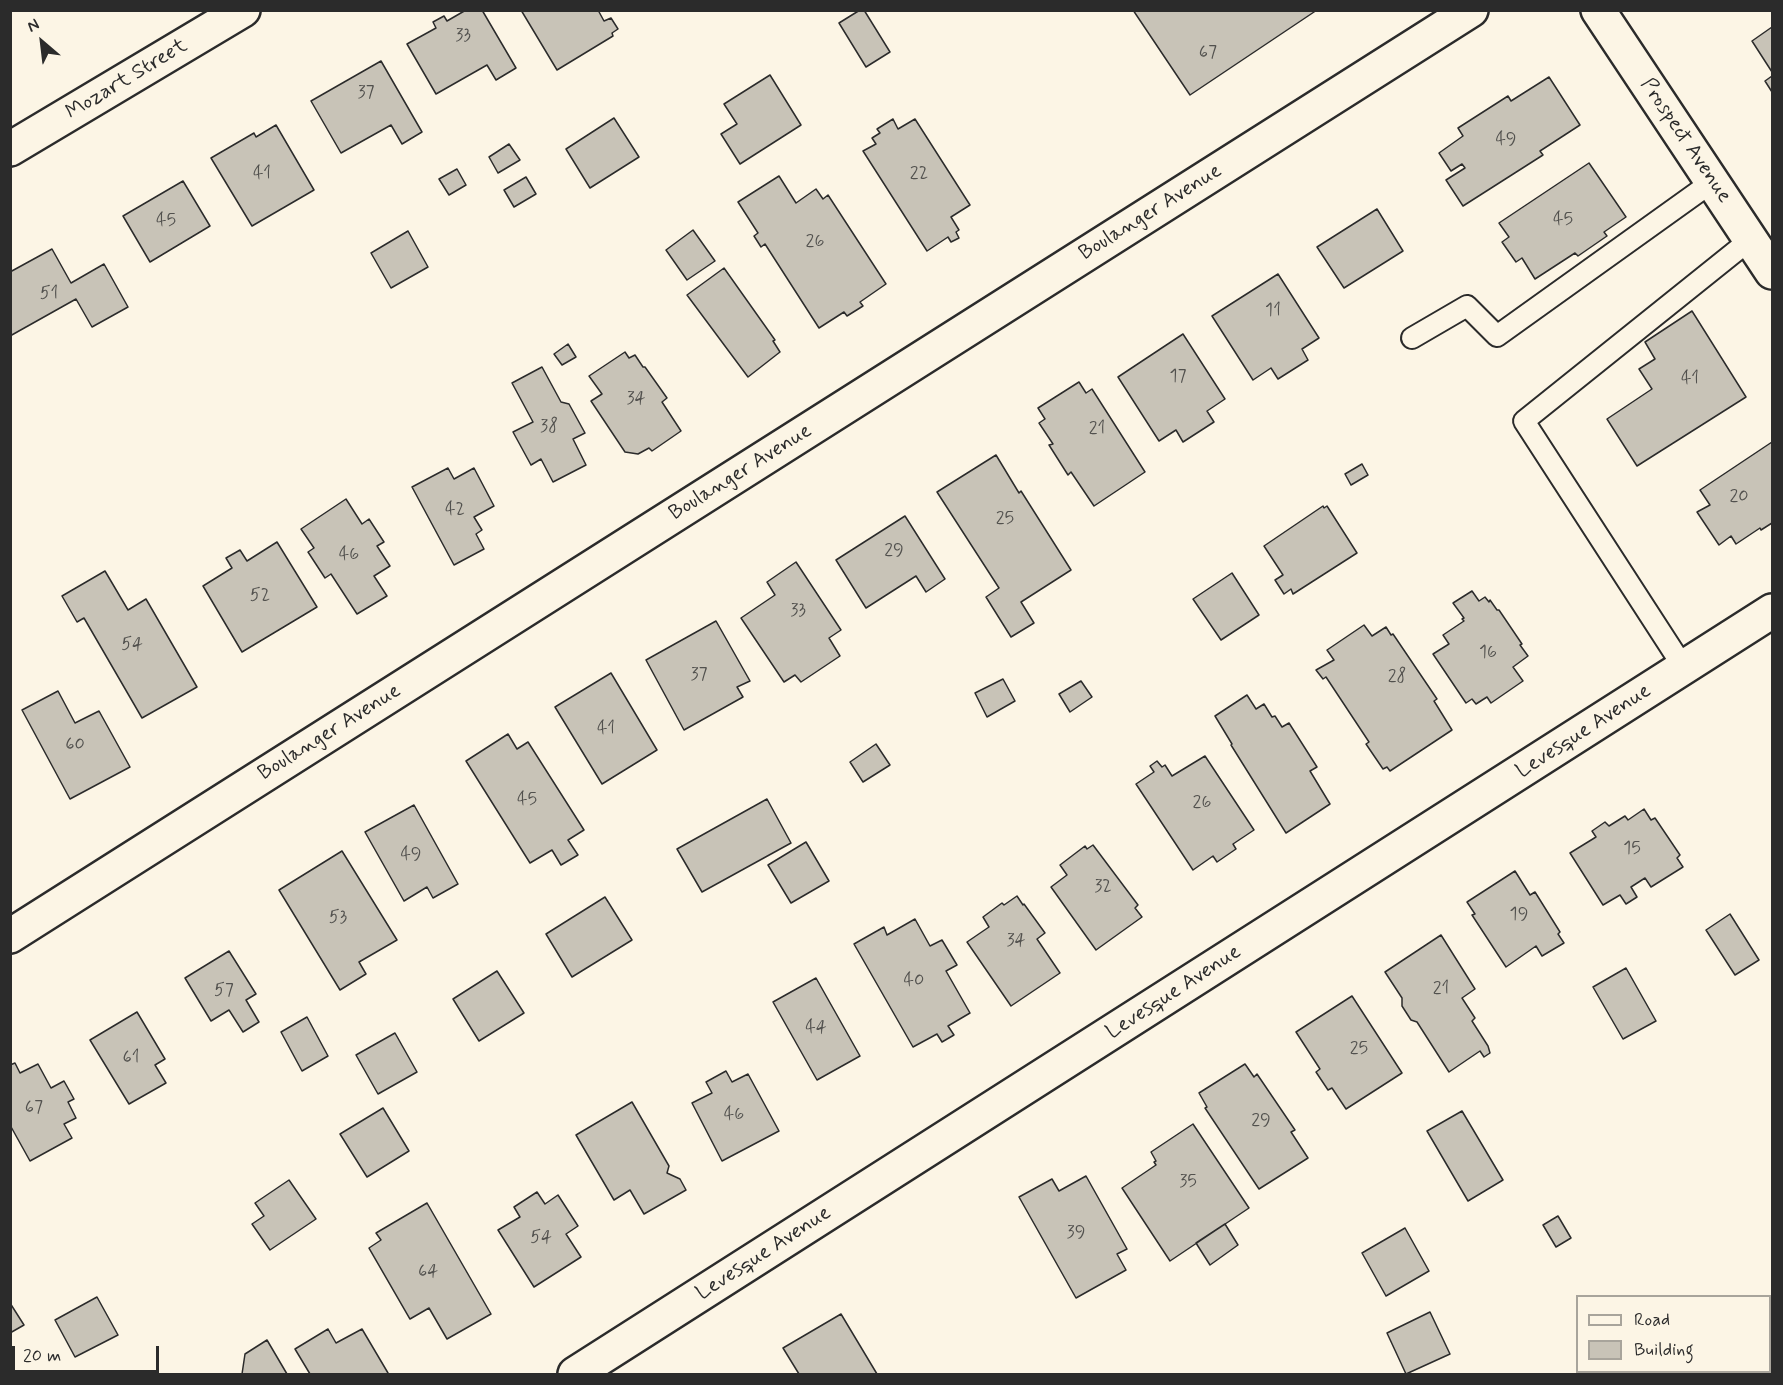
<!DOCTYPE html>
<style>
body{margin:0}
#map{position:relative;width:1783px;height:1385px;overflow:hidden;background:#fcf5e5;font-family:Mynerve,sans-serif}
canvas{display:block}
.frame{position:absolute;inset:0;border:12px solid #2b2b2b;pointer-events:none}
.legend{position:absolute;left:1576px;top:1295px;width:195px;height:78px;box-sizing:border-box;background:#fcf5e5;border:2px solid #a8a49b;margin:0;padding:8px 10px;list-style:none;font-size:18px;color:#2b2b2b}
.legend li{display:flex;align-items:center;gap:12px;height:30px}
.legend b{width:30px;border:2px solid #a8a49b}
.north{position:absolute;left:12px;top:12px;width:60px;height:60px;-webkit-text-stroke:4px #fcf5e5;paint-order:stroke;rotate:332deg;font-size:16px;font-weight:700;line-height:24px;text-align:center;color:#2b2b2b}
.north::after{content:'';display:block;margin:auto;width:21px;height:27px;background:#2b2b2b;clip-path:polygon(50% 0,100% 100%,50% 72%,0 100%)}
.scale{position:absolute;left:12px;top:1346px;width:147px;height:27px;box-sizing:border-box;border:3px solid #2b2b2b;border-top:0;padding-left:8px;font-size:18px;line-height:21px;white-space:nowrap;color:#2b2b2b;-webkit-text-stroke:4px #fcf5e5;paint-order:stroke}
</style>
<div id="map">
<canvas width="1783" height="1385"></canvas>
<div class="frame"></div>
<ul class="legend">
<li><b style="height:8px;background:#fcf5e5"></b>Road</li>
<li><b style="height:16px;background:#c8c3b7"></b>Building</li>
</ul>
<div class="north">N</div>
<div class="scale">20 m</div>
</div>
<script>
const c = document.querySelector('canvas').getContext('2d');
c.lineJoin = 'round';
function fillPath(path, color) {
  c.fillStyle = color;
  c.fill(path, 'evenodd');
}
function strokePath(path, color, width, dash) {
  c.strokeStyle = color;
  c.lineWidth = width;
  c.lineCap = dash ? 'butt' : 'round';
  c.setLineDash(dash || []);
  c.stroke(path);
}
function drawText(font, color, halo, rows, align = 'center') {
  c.font = font + ' Mynerve,sans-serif';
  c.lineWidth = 4.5;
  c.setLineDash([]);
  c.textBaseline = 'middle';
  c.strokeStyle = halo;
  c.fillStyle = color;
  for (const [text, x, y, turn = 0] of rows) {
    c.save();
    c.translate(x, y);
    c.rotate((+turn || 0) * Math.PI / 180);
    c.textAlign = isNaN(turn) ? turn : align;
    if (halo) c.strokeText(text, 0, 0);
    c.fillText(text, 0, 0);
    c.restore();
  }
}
const building = new Path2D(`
 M466,10H482L516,68L496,80L487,65L436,94L407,44L436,28L433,22L444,16L447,21Z
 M521,10H598L604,21L611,18L618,29L612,33L613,36L557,70Z
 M860,10H864L890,52L866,67L839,23Z
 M1133,10H1317L1190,95Z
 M1772,27V72L1752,41Z
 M381,61L422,132L402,144L391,125L341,153L311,101Z
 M770,75L801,125L740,164L721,134L737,124L724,104Z
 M1772,76V92L1765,81Z
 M1549,77L1580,125L1540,151L1543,155L1463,206L1446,180L1465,168L1462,164L1451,171L1439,153L1463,136L1458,128L1508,96L1511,101Z
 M614,118L639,157L590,188L566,149Z
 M893,119L898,129L915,119L970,205L951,217L959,230L956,232L959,238L951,242L948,237L927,251L863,151L876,144L872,138L880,133L877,129Z
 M276,125L314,190L252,226L211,158L254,133L256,137Z
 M509,144L520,160L498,173L489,157Z
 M1589,163L1626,217L1604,232L1607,236L1578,256L1575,253L1535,279L1522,258L1516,262L1502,242L1509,237L1499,223Z
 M457,169L466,185L449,195L439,179Z
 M779,176L796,203L816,189L823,199L828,195L886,284L860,302L863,306L847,316L844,312L819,328L765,244L761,247L754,236L758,233L738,202Z
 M526,177L536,194L514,207L504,190Z
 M183,181L210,226L150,262L123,216Z
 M1377,209L1403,251L1344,288L1317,247Z
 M693,230L715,261L687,280L666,250Z
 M408,231L428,267L391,288L371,253Z
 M52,249L71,283L104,264L128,307L92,327L76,299L10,336V272Z
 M724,268L775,340L773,341L780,352L748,377L687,295Z
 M1278,274L1319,338L1302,349L1308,360L1278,379L1271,368L1253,380L1212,316Z
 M1692,311L1746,397L1637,466L1607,419L1652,389L1639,369L1655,359L1645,342Z
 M1183,334L1225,399L1207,411L1214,422L1183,442L1176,430L1159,441L1118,377Z
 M568,344L576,357L562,365L554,354Z
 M625,352L629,358L635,355L643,367H645L667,398L662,402L681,431L652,451L649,448L638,454L625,452L591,401L602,394L589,376Z
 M542,367L561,402L569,404L585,433L573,439L586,465L553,482L541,459L531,465L513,432L533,422L512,383Z
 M1079,382L1086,393L1092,389L1145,472L1094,506L1071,472L1068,475L1049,445L1053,444L1039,423L1045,419L1038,408Z
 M1772,442V523L1761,530L1760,528L1736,544L1731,536L1719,545L1697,512L1710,505L1700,490Z
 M996,455L1019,493L1021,491L1071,570L1021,602L1034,623L1011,637L986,597L999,588L937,492Z
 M1362,464L1368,475L1351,485L1345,474Z
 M448,468L454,479L474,468L494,506L474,517L482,530L476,534L484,549L454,565L412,487Z
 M346,499L362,524L369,519L384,542L377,546L390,566L374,576L387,596L357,614L331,574L325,578L308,552L314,548L301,529Z
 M1323,506L1324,508L1327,506L1357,553L1293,594L1291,589L1284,594L1275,580L1283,575L1264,546Z
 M905,516L945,579L926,592L916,576L866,608L836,560Z
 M277,542L317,607L242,652L203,586L232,568L226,558L240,550L247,561Z
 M796,562L841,630L829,638L840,656L801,682L795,675L784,682L741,618L775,595L767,582Z
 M105,571L128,610L146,599L197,687L142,718L84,618L77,622L62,596Z
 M1232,573L1259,615L1221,640L1193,599Z
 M1472,591L1479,601L1485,597L1489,602L1490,600L1497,610H1499L1522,644L1520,645L1528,656L1513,667L1523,681L1491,703L1487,697L1476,704L1472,699L1466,703L1433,654L1449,644L1443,635L1464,621L1462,619L1464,618L1453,603Z
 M716,621L750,681L737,687L743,697L684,730L646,660Z
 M1364,625L1372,636L1386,627L1391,635L1393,634L1437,699L1434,701L1452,730L1390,771L1387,767L1383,769L1366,744L1369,742L1326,677L1323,679L1316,670L1334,660L1327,650Z
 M611,673L657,750L602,784L555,707Z
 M1003,679L1015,701L987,717L975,693Z
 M1081,681L1092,697L1070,712L1059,694Z
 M58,691L75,723L99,711L130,767L70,799L22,710Z
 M1247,695L1256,709L1264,704L1272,717L1275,716L1282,727L1289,723L1317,767L1310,771L1330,804L1286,833L1231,745L1232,744L1215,716Z
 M508,734L517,749L528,742L584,830L568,840L578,855L561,865L552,850L530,863L466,761Z
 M876,744L890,765L863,782L850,762Z
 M1205,756L1254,830L1233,844L1236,849L1217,862L1213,856L1193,870L1136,784L1154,772L1150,766L1157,761L1162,767L1165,765L1172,776Z
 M767,799L791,843L702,892L677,849Z
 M414,805L458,884L433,898L427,887L404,901L365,832Z
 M1644,809L1651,820L1655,818L1680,855L1677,858L1683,867L1651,887L1645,878L1631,887L1637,897L1626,904L1620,895L1603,905L1570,853L1596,837L1592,831L1605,822L1609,826L1625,816L1628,820Z
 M806,842L829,881L791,903L768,865Z
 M1093,845L1138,905L1135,908L1142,917L1096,950L1051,887L1067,875L1060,865L1085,846L1087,849Z
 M342,851L397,940L359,962L366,974L340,990L279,890Z
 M1515,871L1530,895L1535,892L1560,932L1558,934L1564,943L1542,956L1536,946L1506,967L1472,915L1475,914L1467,902Z
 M1017,896L1023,905L1024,904L1045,933L1037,939L1060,973L1011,1006L967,942L989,927L983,917L1002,903L1004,905Z
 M605,897L632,940L572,977L546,934Z
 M1730,914L1759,960L1735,975L1706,930Z
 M915,919L930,946L942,940L957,965L946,971L970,1013L948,1026L954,1035L942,1042L937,1034L913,1047L854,944L884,927L887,935Z
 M1441,935L1475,989L1462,998L1475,1018L1472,1021L1488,1046L1490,1053L1484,1057L1480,1051L1449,1072L1417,1022L1411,1020L1402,1006V998L1385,972Z
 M229,951L256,994L246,1000L259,1022L243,1032L229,1010L211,1021L185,978Z
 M1626,968L1656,1021L1623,1039L1593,987Z
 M497,971L524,1013L479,1041L453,999Z
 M816,978L860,1056L817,1080L773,1002Z
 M1352,996L1402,1073L1346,1109L1332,1088L1328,1090L1316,1072L1320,1069L1296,1032Z
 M137,1012L165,1059L155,1065L166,1083L129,1104L90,1040Z
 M307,1017L328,1056L302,1071L281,1032Z
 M395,1033L417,1072L378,1094L356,1055Z
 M15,1063L20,1073L38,1064L51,1088L64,1081L74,1099L68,1102L76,1118L64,1124L72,1138L30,1161L10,1125V1065Z
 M1245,1064L1254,1077L1257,1074L1295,1130L1291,1132L1308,1158L1259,1189L1205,1108L1207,1107L1199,1093Z
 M726,1071L732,1082L748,1074L779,1131L722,1161L692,1103L712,1093L706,1082Z
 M632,1102L669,1166L667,1173L680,1179L686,1190L644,1214L630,1190L614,1200L576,1135Z
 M383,1108L409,1151L367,1177L340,1134Z
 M1462,1111L1503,1180L1468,1201L1427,1131Z
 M1193,1124L1249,1208L1170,1261L1122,1188L1156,1165L1154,1162L1156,1161L1151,1152Z
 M1086,1176L1127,1249L1117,1254L1126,1270L1076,1298L1019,1197L1052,1179L1059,1191Z
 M289,1180L316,1219L270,1250L252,1224L264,1216L255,1203Z
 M537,1192L545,1204L558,1195L578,1226L566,1234L581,1257L534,1287L498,1230L520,1217L514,1207Z
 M427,1203L491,1314L447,1339L429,1308L410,1319L369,1248L381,1240L376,1233Z
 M1558,1216L1571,1238L1556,1247L1543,1225Z
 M1225,1224L1238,1245L1210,1265L1196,1243Z
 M1405,1228L1429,1271L1386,1296L1362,1253Z
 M97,1297L118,1335L75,1357L55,1320Z
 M10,1303L24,1325L10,1333Z
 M1430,1312L1450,1354L1406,1374L1387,1333Z
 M841,1314L877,1374H799L783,1348Z
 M328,1329L336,1343L362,1329L388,1373L385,1374H310L295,1349Z
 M267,1340L287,1374H242L245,1354Z`);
const lane = new Path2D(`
 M1412,338L1467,306L1497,336L1712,182
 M1684,668L1524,421L1751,239`);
const street = new Path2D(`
 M10,149L243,10
 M10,936L1471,10
 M575,1374L1772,611`);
const secondary = new Path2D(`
 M1598,10L1772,272`);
const numberNames = [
 ["33",463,36],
 ["67",1208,53],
 ["37",366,93],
 ["49",1506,140],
 ["41",262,174],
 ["22",919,174],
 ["45",1563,220],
 ["45",166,221],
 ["26",815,242],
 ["51",49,294],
 ["11",1273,311],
 ["17",1178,377],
 ["41",1690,379],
 ["34",636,399],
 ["38",549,427],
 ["21",1097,429],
 ["20",1739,497],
 ["42",455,510],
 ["25",1005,519],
 ["29",894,551],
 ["46",349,555],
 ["52",260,596],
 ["33",798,611],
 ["54",132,645],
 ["16",1488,653],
 ["37",699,675],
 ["28",1397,677],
 ["41",606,729],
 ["60",75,745],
 ["45",527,800],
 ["26",1202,803],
 ["15",1632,849],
 ["49",411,855],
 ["32",1103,887],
 ["19",1519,915],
 ["53",338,918],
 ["34",1016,941],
 ["40",914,981],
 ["21",1441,989],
 ["57",224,991],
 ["44",816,1028],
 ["25",1359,1049],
 ["61",131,1058],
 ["67",34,1108],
 ["46",734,1115],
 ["29",1261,1121],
 ["35",1188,1182],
 ["39",1076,1233],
 ["54",541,1238],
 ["64",428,1272]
];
const streetNames = [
 ["Mozart Street",127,80,-31],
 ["Prospect Avenue",1685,141,56],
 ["Boulanger Avenue",1151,213,-32],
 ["Boulanger Avenue",741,473,-32],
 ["Levesque Avenue",1584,732,-33],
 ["Boulanger Avenue",330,733,-32],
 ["Levesque Avenue",1174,993,-33],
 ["Levesque Avenue",764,1254,-33]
];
fillPath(building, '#c8c3b7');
strokePath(building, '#2b2b2b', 1.5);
strokePath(lane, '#2b2b2b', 24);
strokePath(street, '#2b2b2b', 38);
strokePath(secondary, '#2b2b2b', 38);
strokePath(lane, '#fcf5e5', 20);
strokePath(street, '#fcf5e5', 33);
strokePath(secondary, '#fcf5e5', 33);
drawText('18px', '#52514e', null, numberNames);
drawText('21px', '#2b2b2b', '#fcf5e5', streetNames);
</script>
